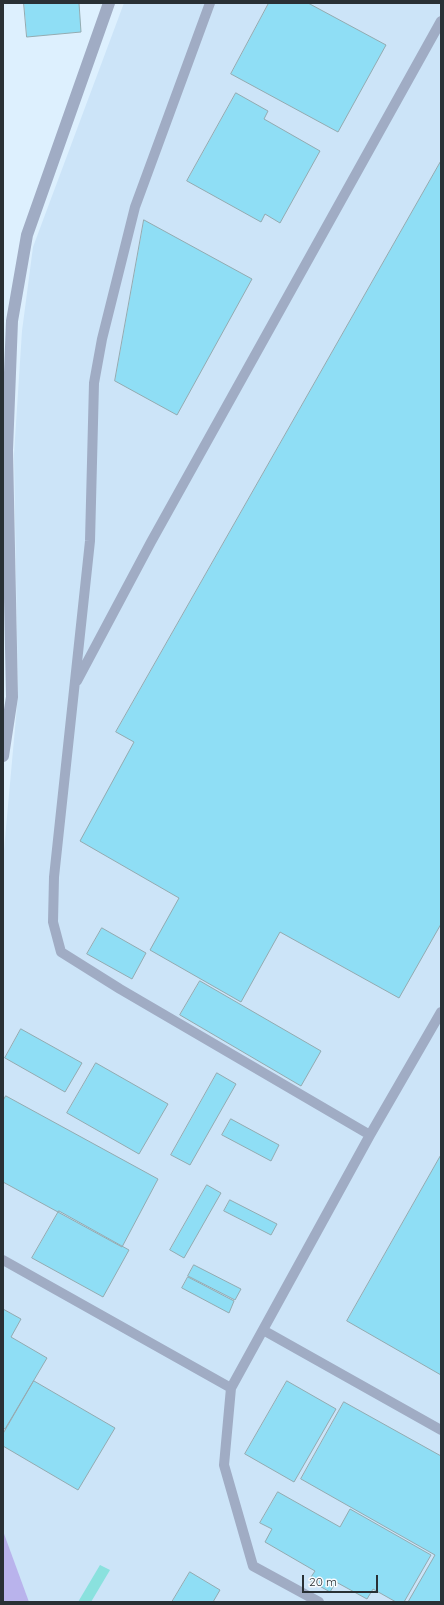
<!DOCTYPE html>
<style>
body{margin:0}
#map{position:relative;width:444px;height:1605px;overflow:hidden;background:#ddf0fe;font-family:Quicksand,sans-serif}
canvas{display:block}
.frame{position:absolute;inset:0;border:4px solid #293035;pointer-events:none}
.scale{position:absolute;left:302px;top:1575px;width:76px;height:18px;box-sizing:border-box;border:2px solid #293035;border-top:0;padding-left:5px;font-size:12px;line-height:14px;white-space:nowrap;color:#293035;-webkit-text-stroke:3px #f7fafd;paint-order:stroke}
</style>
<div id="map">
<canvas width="444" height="1605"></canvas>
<div class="frame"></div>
<div class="scale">20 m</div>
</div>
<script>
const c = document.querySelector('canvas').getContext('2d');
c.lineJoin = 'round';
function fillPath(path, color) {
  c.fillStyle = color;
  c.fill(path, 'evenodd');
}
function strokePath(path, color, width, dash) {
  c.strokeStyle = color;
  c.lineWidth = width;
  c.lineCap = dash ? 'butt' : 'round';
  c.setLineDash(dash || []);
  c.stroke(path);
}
const built = new Path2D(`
 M124,3H441V1602H3V861L18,695L14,454L22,331L33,247Z`);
const green = new Path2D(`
 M3,1531L29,1602H3Z`);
const water = new Path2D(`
 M100,1565L110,1570L91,1602H78Z`);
const building = new Path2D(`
 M24,3H79L81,32L27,37Z
 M269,3H308L386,45L338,132L231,74Z
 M236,93L268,111L264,119L320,151L280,223L265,214L261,222L187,181Z
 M441,161V924L399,998L280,932L241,1002L150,950L179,898L80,841L134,742L116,732Z
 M144,220L252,279L177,415L115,381Z
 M102,928L146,953L132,979L87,954Z
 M200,981L321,1051L301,1086L180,1015Z
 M21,1029L82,1063L65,1092L5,1058Z
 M96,1063L168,1104L139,1154L67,1113Z
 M217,1073L236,1084L190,1165L171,1155Z
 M6,1096L158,1179L122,1247L3,1182V1101Z
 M231,1119L279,1145L271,1161L222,1135Z
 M441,1155V1375L347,1321Z
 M207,1185L221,1193L184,1258L170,1250Z
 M230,1200L277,1224L271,1235L224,1211Z
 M59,1211L129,1250L103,1297L32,1258Z
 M194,1265L241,1289L235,1300L188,1276Z
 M188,1277L234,1301L229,1313L182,1288Z
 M3,1309L21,1319L11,1337L47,1358L5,1429L3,1428Z
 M34,1381L115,1428L78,1490L3,1446V1434Z
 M287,1381L336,1409L294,1482L245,1454Z
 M344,1402L441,1456V1602H408L435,1555L301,1479Z
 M278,1492L340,1527L350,1509L431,1555L404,1602H396L373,1589L367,1599L336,1582L330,1592L309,1580L315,1571L265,1542L272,1529L260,1523Z
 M190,1572L220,1590L213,1602H172Z`);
const service = new Path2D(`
 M210,3L135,207L102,339L94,383L90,541L54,877L53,922L61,952L120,989L370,1135
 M77,681L151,542L441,21
 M3,1260L231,1388
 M263,1330L441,1430
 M319,1602L253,1566L224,1465L231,1388L370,1135L441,1012`);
const minor = new Path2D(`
 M3,756L12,697L7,450L12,321L27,235L109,3`);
fillPath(built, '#cce4f8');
fillPath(green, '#b9b3ec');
fillPath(water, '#8ae1de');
fillPath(building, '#8fdef5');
strokePath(building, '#93abb1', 1);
strokePath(service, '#a0acc4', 10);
strokePath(minor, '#a0acc4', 12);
</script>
